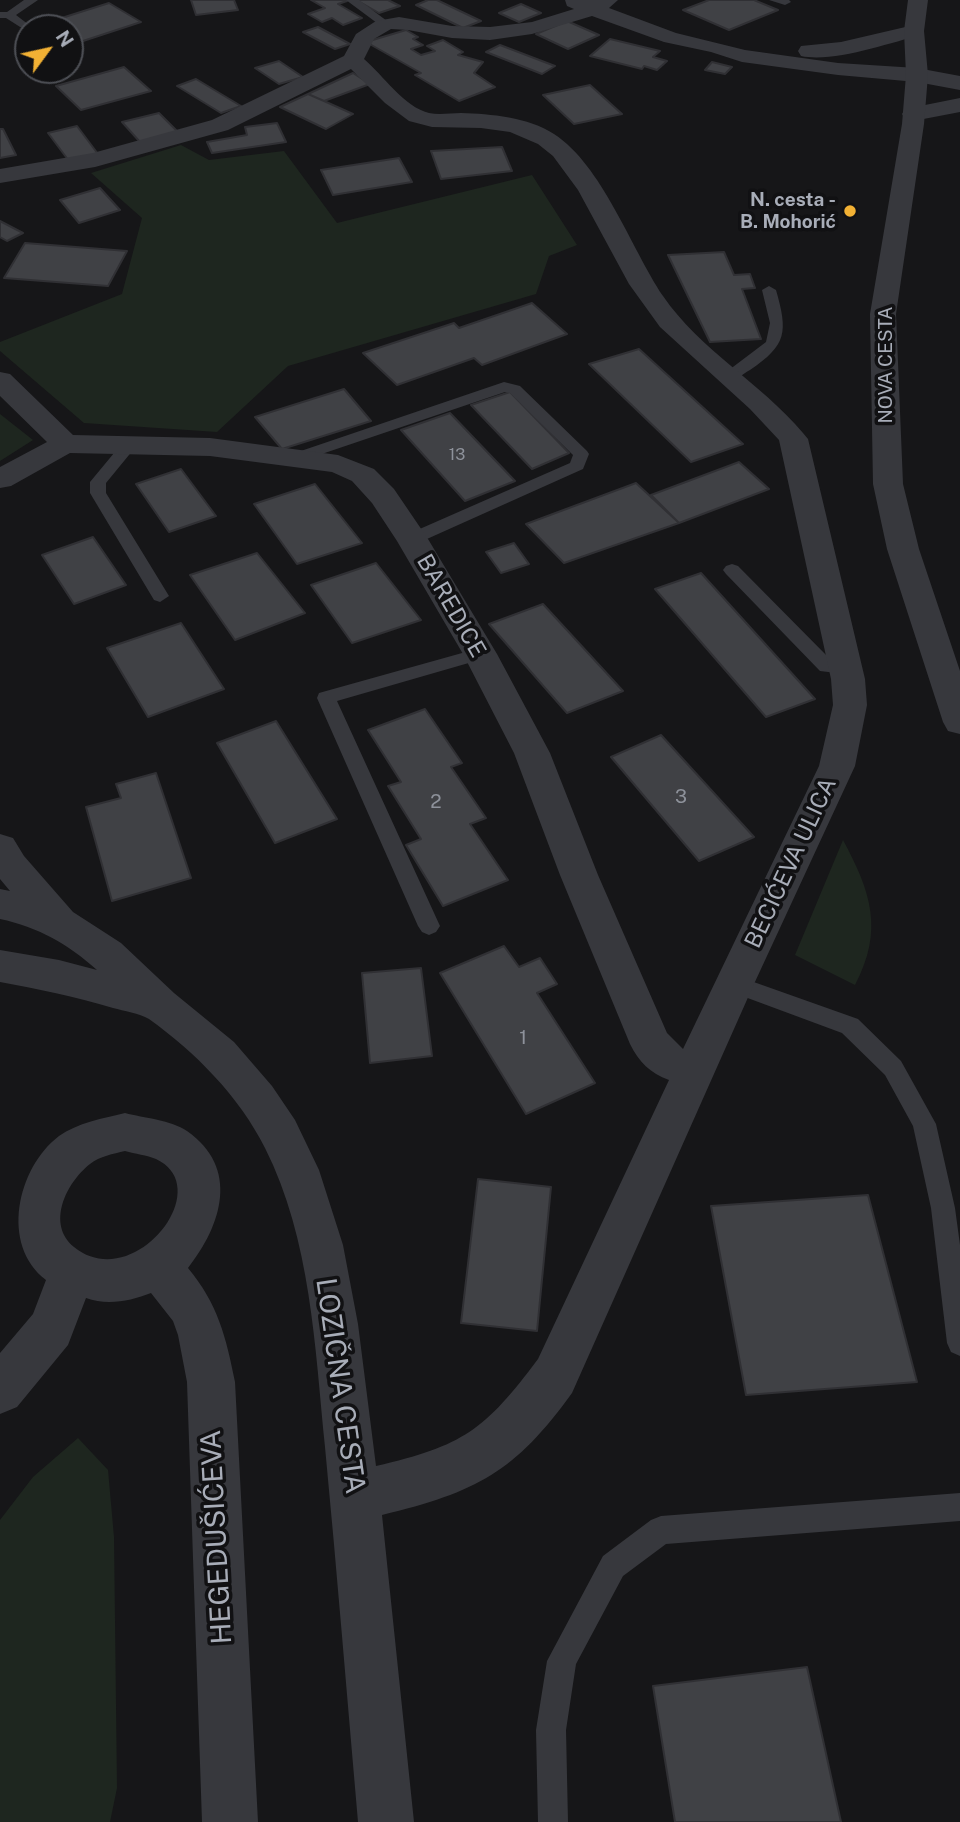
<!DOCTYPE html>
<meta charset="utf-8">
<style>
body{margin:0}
#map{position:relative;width:960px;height:1822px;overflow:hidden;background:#161618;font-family:"Public Sans",sans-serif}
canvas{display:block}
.north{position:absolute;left:14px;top:14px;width:70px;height:70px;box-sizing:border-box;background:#111113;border:2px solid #4d4f55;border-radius:50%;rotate:57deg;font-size:19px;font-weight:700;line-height:28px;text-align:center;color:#a8adb8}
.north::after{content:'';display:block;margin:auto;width:24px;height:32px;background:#f2b134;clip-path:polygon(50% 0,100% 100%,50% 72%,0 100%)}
</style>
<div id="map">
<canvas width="960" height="1822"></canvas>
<div class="north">N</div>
</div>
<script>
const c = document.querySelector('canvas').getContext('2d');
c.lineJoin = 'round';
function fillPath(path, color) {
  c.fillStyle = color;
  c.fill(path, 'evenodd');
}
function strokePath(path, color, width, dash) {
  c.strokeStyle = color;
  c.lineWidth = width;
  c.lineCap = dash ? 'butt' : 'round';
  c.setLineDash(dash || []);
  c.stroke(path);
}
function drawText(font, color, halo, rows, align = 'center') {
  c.font = font + ' "Public Sans",sans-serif';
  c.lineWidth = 7;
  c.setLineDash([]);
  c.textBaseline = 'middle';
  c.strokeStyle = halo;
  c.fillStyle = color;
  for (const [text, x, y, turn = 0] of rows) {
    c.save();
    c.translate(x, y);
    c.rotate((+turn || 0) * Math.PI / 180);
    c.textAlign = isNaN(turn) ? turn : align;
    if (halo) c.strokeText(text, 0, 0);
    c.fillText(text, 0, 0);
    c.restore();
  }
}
const green = new Path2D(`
 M181,145L209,160L284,151L337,223L532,175L577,245L549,256L536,294L288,366L217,432L84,423L0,351V342L122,294L142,218L91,173Z
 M0,414L33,440L0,461Z
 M843,840C871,892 884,930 855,985L795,955Z
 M78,1438L108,1470L114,1537L117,1788L110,1822H0V1520L33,1477Z`);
const building = new Path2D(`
 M191,0H234L238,10L196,15Z
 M311,0H345L347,1L338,4L362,18L343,25L332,18L322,22L308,14L325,8Z
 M356,0H388L400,6L379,13Z
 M428,0H437L481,21L463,28L416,5Z
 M709,0H754L778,10L729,30L683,10Z
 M109,3L141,22L80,42L70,35V28H58L49,22Z
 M521,4L541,13L519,22L499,13Z
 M567,21L599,35L568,49L536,34Z
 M318,27L350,44L335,49L303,32Z
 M406,30L418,37L413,39L423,45L411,49L421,55L435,51L427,46L443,40L463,52L458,55L483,62L474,73L495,87L459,101L415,75L421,73L366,42Z
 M610,39L660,51L653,57L667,61L657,70L644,66L642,69L590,56Z
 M500,45L555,66L542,74L486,52Z
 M279,61L303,77L279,84L255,68Z
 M712,62L732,67L725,74L705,70Z
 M124,67L151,91L81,110L56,86Z
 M353,73L370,84L324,101L308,94Z
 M196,79L241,106L221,113L177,86Z
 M590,85L622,114L574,124L543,95Z
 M308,94L324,101L353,114L326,129L280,107Z
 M159,113L178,132L140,142L122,122Z
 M277,123L286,142L212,153L207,142L247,135L245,127Z
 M77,126L98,154L69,161L48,133Z
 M0,129H3L16,155L0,158Z
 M502,147L512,171L441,179L431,151Z
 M399,158L412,182L333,195L321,170Z
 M100,188L120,210L79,223L60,200Z
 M0,221L23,233L7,241L0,237Z
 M25,243L127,251L108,286L4,278Z
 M724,252L734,275L750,274L755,288L742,289L761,339L710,342L668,255Z
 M532,303L567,334L482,365L474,358L397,385L363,353L454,323L459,328Z
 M639,349L743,444L691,462L589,364Z
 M344,389L371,421L282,449L255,417Z
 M510,392L569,453L532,469L471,405Z
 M450,413L515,481L465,501L401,430Z
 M739,462L769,489L679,523L651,495Z
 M181,469L216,516L169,532L136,484Z
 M636,483L679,523L564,563L526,524Z
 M315,484L362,543L297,564L254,504Z
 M93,537L126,585L74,604L42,555Z
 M514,543L529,564L501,573L486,552Z
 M257,553L305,613L235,640L190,575Z
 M376,563L421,620L352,643L311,585Z
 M701,573L815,699L766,717L655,589Z
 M543,604L623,691L567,713L489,624Z
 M181,623L224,689L148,717L107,648Z
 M425,709L462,763L451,767L486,818L470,824L508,880L443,906L406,845L421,839L388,786L401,782L368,730Z
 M276,721L337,819L275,843L217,743Z
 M661,735L754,837L699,861L611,757Z
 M156,773L191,878L112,901L86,807L121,798L116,784Z
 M504,946L519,967L540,958L557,984L537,993L595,1083L526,1114L440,973Z
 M421,968L432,1056L370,1063L362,973Z
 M478,1179L551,1187L537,1331L461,1323Z
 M868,1195L917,1382L746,1395L711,1206Z
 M807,1667L841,1822H675L653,1686Z`);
const service = new Path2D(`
 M24,0H38L16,15L33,28H28V32L6,18H0V12H7Z
 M346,0H359L391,24L381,26Z
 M769,0H789L791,2L785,5Z
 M70,55L76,58V62L70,63Z
 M769,286L776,290C788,332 787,345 750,370C741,375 735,382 725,379L722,376L725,373L766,342L770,323L762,290Z
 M504,382L520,386L587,451L589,454L583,469L418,543L412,544L404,539L406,535L570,463L573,455L510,393L505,392L304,460H292L290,457L292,454Z
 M130,439L138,444L106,483V493L169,596L160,602L154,600L90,493V482L124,441Z
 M732,564L738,566L831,660L851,663L854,668L851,673L845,674L820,671L726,574L723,570L726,566Z
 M480,648L486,650L489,654L486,658L337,701L440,926L436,932L429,935L422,932L418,926L317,698L319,693Z
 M734,975L858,1019L901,1061L936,1124L955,1208L960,1245V1356L951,1352L947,1343L931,1208L913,1126L885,1075L842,1033L726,990L723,984L726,978Z
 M960,1493V1521L666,1544L623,1576L576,1664L566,1730L568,1822H538L536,1730L547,1661L603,1556L651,1520L661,1516Z`);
const minor = new Path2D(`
 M565,0H618L609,8L676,33L745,50L838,63L917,68L960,76V90L917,82L838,75L742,62L711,52L664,42L592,16L532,34L490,40L452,38L408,30L391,29L374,39L364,59C383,75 404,107 429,113C439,115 451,113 461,113C491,114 528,117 554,134C602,165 631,248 663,296C700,350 761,383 803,433L808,439L865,679L867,705L855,766L754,984L572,1393C515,1472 477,1492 382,1515L414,1822H358C347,1697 337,1572 325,1447C315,1348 311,1239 265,1148C239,1096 195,1052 149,1019C139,1013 124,1011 113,1008C76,997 39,989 0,982V950L59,960L97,970C68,944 38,927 0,919V889L10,891L0,879V834L13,838L24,856L73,912L121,943L174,993L234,1042L272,1086L295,1120L319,1170L343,1245L358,1324L376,1466C463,1446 485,1430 538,1359L669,1080C650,1073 639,1062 630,1044L560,875L514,753L463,654L397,541L372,503L352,481L332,472L210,456L70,453L11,486L0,488V467L47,442L0,396V372L10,374L73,435L210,438L338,455L374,469L394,489L428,539L497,654L550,753L598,875L667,1033L683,1049L819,766L833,705L831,679L779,440L750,409L660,327L629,284L578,190L553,156L538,144L510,132L481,128L432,127L409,121L385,103L351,69L228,130L95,167L0,183V169L93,153L212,120L344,56L356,34L376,21L399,17L452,26L490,27L532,22L574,9L567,6Z
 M914,25L921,27L924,31L921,35C889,43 833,63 801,56L798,51L801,46L841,42Z
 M960,98V112L913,121L905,119L902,114L905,109Z
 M125,1113C144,1118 171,1120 187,1131C240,1168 222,1225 188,1268C218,1304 226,1337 235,1382L258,1822H202L187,1382L178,1335L173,1321L151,1293C131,1301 107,1306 86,1298L68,1345L17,1407L0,1414V1353L33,1314L46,1280C0,1245 17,1168 59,1136C77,1123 104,1118 125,1113ZM125,1151C135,1154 147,1155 156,1159C218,1188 133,1295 74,1247C46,1224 66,1183 90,1164C100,1156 113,1154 125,1151Z`);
const tertiary = new Path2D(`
 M908,0H928L924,31L928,75L924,124L896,314L903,484L919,549L960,671V734L948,731L943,722L887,549L873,484L870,314L902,124L906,75L904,31Z`);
const markers = [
 [850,211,7,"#f2b134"]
];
const farNumbernames = [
 ["13",457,455]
];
const farPoinames = [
 ["N. cesta -",836,200],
 ["B. Mohorić",836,222]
];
const farStreetnames = [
 ["NOVA CESTA",886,365,-90]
];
const numberNames = [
 ["3",681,797],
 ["2",436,802],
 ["1",523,1038]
];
const streetNames = [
 ["BAREDICE",451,606,60],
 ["BECIĆEVA ULICA",791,863,-65]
];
const nearStreetnames = [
 ["LOZIČNA CESTA",340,1386,82],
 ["HEGEDUŠIĆEVA",217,1537,-93]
];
fillPath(green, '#1e261f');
fillPath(building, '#404145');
strokePath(building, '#303034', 2);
fillPath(service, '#37383d');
fillPath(minor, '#37383d');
fillPath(tertiary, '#37383d');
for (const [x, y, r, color] of markers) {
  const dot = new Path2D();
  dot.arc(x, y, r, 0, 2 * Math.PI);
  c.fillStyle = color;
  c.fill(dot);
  strokePath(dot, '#111113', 2.5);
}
drawText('16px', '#8e929b', null, farNumbernames);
drawText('bold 19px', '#a8adb8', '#111113', farPoinames, 'right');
drawText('19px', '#a8adb8', '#111113', farStreetnames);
drawText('19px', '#8e929b', null, numberNames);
drawText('23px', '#a8adb8', '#111113', streetNames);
drawText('28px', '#a8adb8', '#111113', nearStreetnames);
</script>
